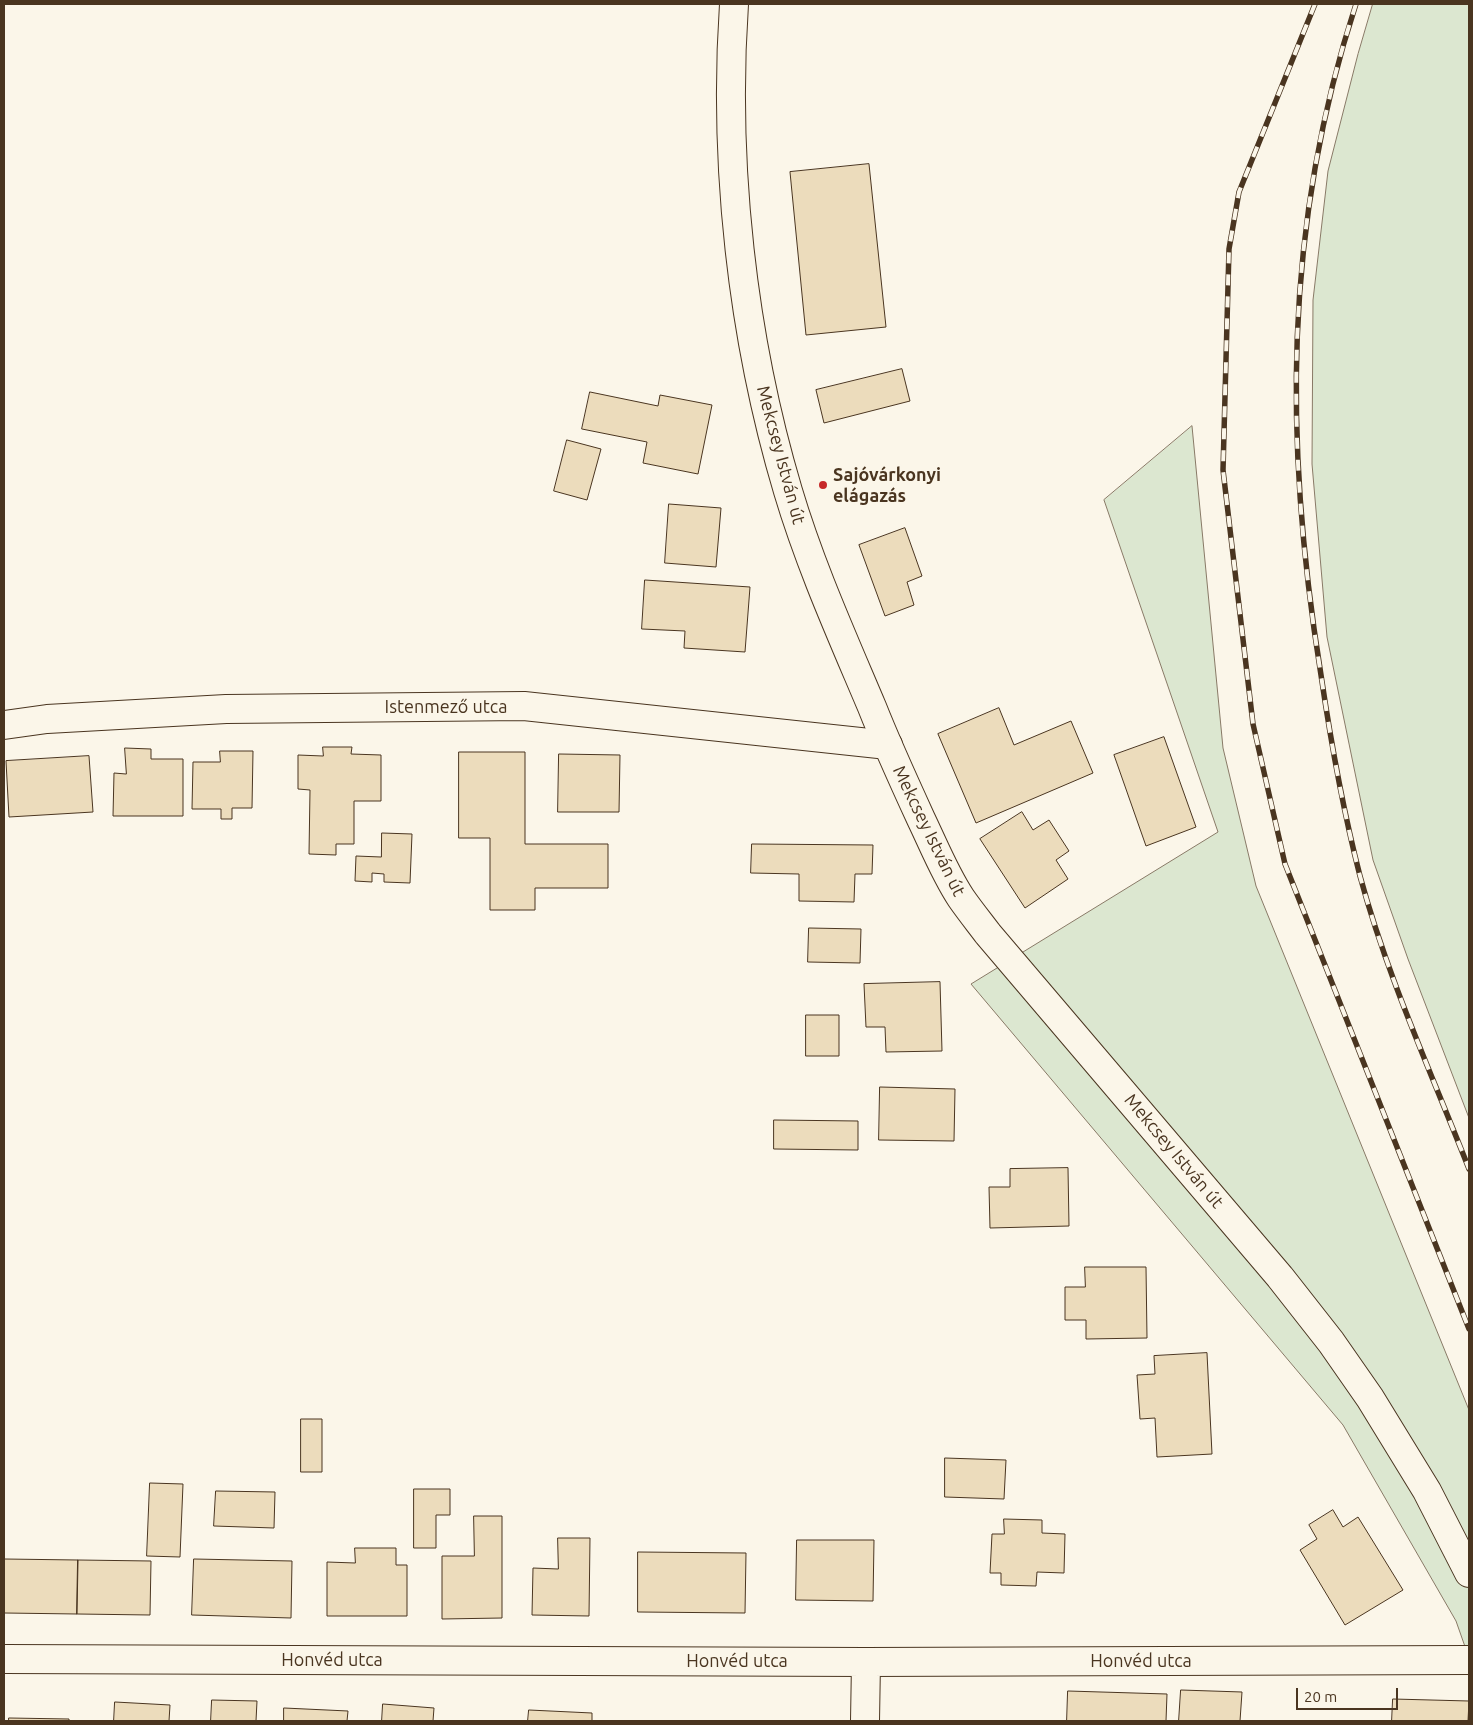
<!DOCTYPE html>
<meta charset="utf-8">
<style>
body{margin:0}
#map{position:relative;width:1473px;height:1725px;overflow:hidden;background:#fbf6e9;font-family:Ubuntu,sans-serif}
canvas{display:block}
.frame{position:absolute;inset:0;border:5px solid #4a3520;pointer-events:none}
.scale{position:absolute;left:1296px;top:1688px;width:102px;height:22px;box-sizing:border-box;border:2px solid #4a3520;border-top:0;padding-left:6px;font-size:15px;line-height:18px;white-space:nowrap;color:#4a3520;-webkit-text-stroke:4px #fbf6e9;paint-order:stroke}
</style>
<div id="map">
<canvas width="1473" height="1725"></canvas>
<div class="frame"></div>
<div class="scale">20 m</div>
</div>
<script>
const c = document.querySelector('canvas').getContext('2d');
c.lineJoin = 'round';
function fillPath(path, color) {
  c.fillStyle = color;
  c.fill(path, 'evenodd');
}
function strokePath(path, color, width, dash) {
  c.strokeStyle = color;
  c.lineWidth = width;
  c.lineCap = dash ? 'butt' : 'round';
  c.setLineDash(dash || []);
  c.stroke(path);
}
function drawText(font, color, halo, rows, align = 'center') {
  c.font = font + ' Ubuntu,sans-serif';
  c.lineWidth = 4;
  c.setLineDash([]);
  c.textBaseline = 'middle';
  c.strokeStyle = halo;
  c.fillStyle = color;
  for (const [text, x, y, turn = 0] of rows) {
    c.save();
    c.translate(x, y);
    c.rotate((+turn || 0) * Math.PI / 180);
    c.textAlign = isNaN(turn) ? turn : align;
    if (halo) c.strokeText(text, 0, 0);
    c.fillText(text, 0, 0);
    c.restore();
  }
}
const green = new Path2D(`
 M1373,4H1469V1118L1408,959L1373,860L1327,637L1312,464L1313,300L1328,171L1358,54Z
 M1192,426L1223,748L1256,886L1469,1410V1658L1456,1621L1343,1425L971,984L1218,832L1104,500Z`);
const building = new Path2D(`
 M869,164L886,327L806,335L790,172Z
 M902,369L910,401L824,423L816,390Z
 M590,392L658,406L660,395L712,405L698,474L643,463L647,442L582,429Z
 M567,440L601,449L587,500L554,491Z
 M669,504L721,508L716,567L665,563Z
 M905,528L922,576L907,582L914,605L885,616L859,545Z
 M645,580L750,587L745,652L684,648L685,631L642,629Z
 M999,708L1014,745L1071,721L1093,773L976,823L938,734Z
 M1164,737L1196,827L1146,846L1114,755Z
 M323,747H352L351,754L381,755V801H354V844H336V855L309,854L310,790L298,789V755L323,756Z
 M125,748L151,749V759H183V816H113L114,773L126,774Z
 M220,751H253L252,808H232V819H221V809H192L193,762H220Z
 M459,752H525V844H608V888H535V910H490V838H459Z
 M559,754L620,755L619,812H558Z
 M89,756L93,812L9,817L6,761Z
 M1022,812L1033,830L1049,820L1069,851L1056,860L1068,879L1025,908L980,839Z
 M382,833L412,834L410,883L384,882V874L372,873V882L355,881L356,856L381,857Z
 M752,844L873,845L872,874H855L854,902L799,901V874L751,873Z
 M809,928L861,929L860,963L808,962Z
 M940,982L942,1051L886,1052L885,1027H866L864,984Z
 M806,1015H839V1056H806Z
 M880,1087L955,1089L954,1141L879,1140Z
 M774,1120L858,1121V1150L774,1149Z
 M1068,1168L1069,1226L990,1228L989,1187H1010V1169Z
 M1085,1267H1146L1147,1338L1086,1339V1320H1065V1287H1085Z
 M1207,1353L1212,1454L1157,1457L1155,1418L1140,1419L1137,1375L1155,1374L1154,1356Z
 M301,1419H322V1472H301Z
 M945,1458L1006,1460L1004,1499L945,1497Z
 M150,1483L183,1484L180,1557L147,1556Z
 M414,1489H450V1515H436V1548H414Z
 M216,1491L275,1492L274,1528L214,1526Z
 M1333,1510L1343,1527L1358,1517L1403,1590L1345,1625L1300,1550L1317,1539L1309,1525Z
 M474,1516H502V1618L442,1619V1556H474Z
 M1004,1519L1042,1520V1533L1065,1534L1064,1573L1037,1572L1036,1586L1001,1585V1573H990L992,1534H1004Z
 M558,1538H590L589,1616L532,1615L533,1568L558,1569Z
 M797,1540H874L873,1601L796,1600Z
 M355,1548H396V1565H407V1616H327V1562L355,1563Z
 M638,1552L746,1553L745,1613L638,1612Z
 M4,1559L78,1560L77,1614L4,1613Z
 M194,1559L292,1561L291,1618L192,1615Z
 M78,1560L151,1561L150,1615L77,1614Z
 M1181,1690L1242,1692L1240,1721H1179Z
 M1068,1691L1167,1694L1166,1721H1067Z
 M1393,1699L1469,1701L1468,1721H1392Z
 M212,1700L257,1701L256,1721H211Z
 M115,1702L170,1705L169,1721H114Z
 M383,1704L434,1708L433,1721H382Z
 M284,1708L348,1711L347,1721H284Z
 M529,1710L592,1713V1721H528Z
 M9,1718L69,1719V1721H9Z`);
const minor = new Path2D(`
 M4,725L47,719L226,709L524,706L888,745
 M4,1659L866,1662L1469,1660
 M865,1721L866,1662`);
const tertiary = new Path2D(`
 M734,4C723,164 742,337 788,491C810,565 842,636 872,707C887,745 904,782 921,819C934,846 945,874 961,898C970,911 979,922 988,934L1280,1277L1331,1342L1370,1398L1427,1491L1469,1573`);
const rail = new Path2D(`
 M1315,4L1239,192L1229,249L1223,470L1253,724L1285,864L1469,1329
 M1356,4C1283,227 1284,446 1321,675C1331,743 1343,810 1360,876C1387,976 1431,1072 1469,1169`);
const markers = [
 [823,485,5,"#c62828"]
];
const streetNames = [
 ["Mekcsey István út",781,455,75],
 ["Istenmező utca",446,707],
 ["Mekcsey István út",929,831,64],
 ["Mekcsey István út",1174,1151,50],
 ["Honvéd utca",332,1660],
 ["Honvéd utca",737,1661],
 ["Honvéd utca",1141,1661]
];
const poiNames = [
 ["Sajóvárkonyi",833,475],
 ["elágazás",833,496]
];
fillPath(green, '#dce7d0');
strokePath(green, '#887966', 1);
fillPath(building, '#ecdcbc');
strokePath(building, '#4a3520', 1);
strokePath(minor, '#4a3520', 30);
strokePath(tertiary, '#4a3520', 30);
strokePath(minor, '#fbf6e9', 28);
strokePath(tertiary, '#fbf6e9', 28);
strokePath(rail, '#4a3520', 5.5);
strokePath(rail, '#fbf6e9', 4, [11]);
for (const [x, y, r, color] of markers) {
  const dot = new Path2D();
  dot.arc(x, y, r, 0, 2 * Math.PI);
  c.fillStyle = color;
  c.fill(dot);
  strokePath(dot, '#fbf6e9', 2);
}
drawText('18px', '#4a3520', '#fbf6e9', streetNames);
drawText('bold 18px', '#4a3520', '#fbf6e9', poiNames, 'left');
</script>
